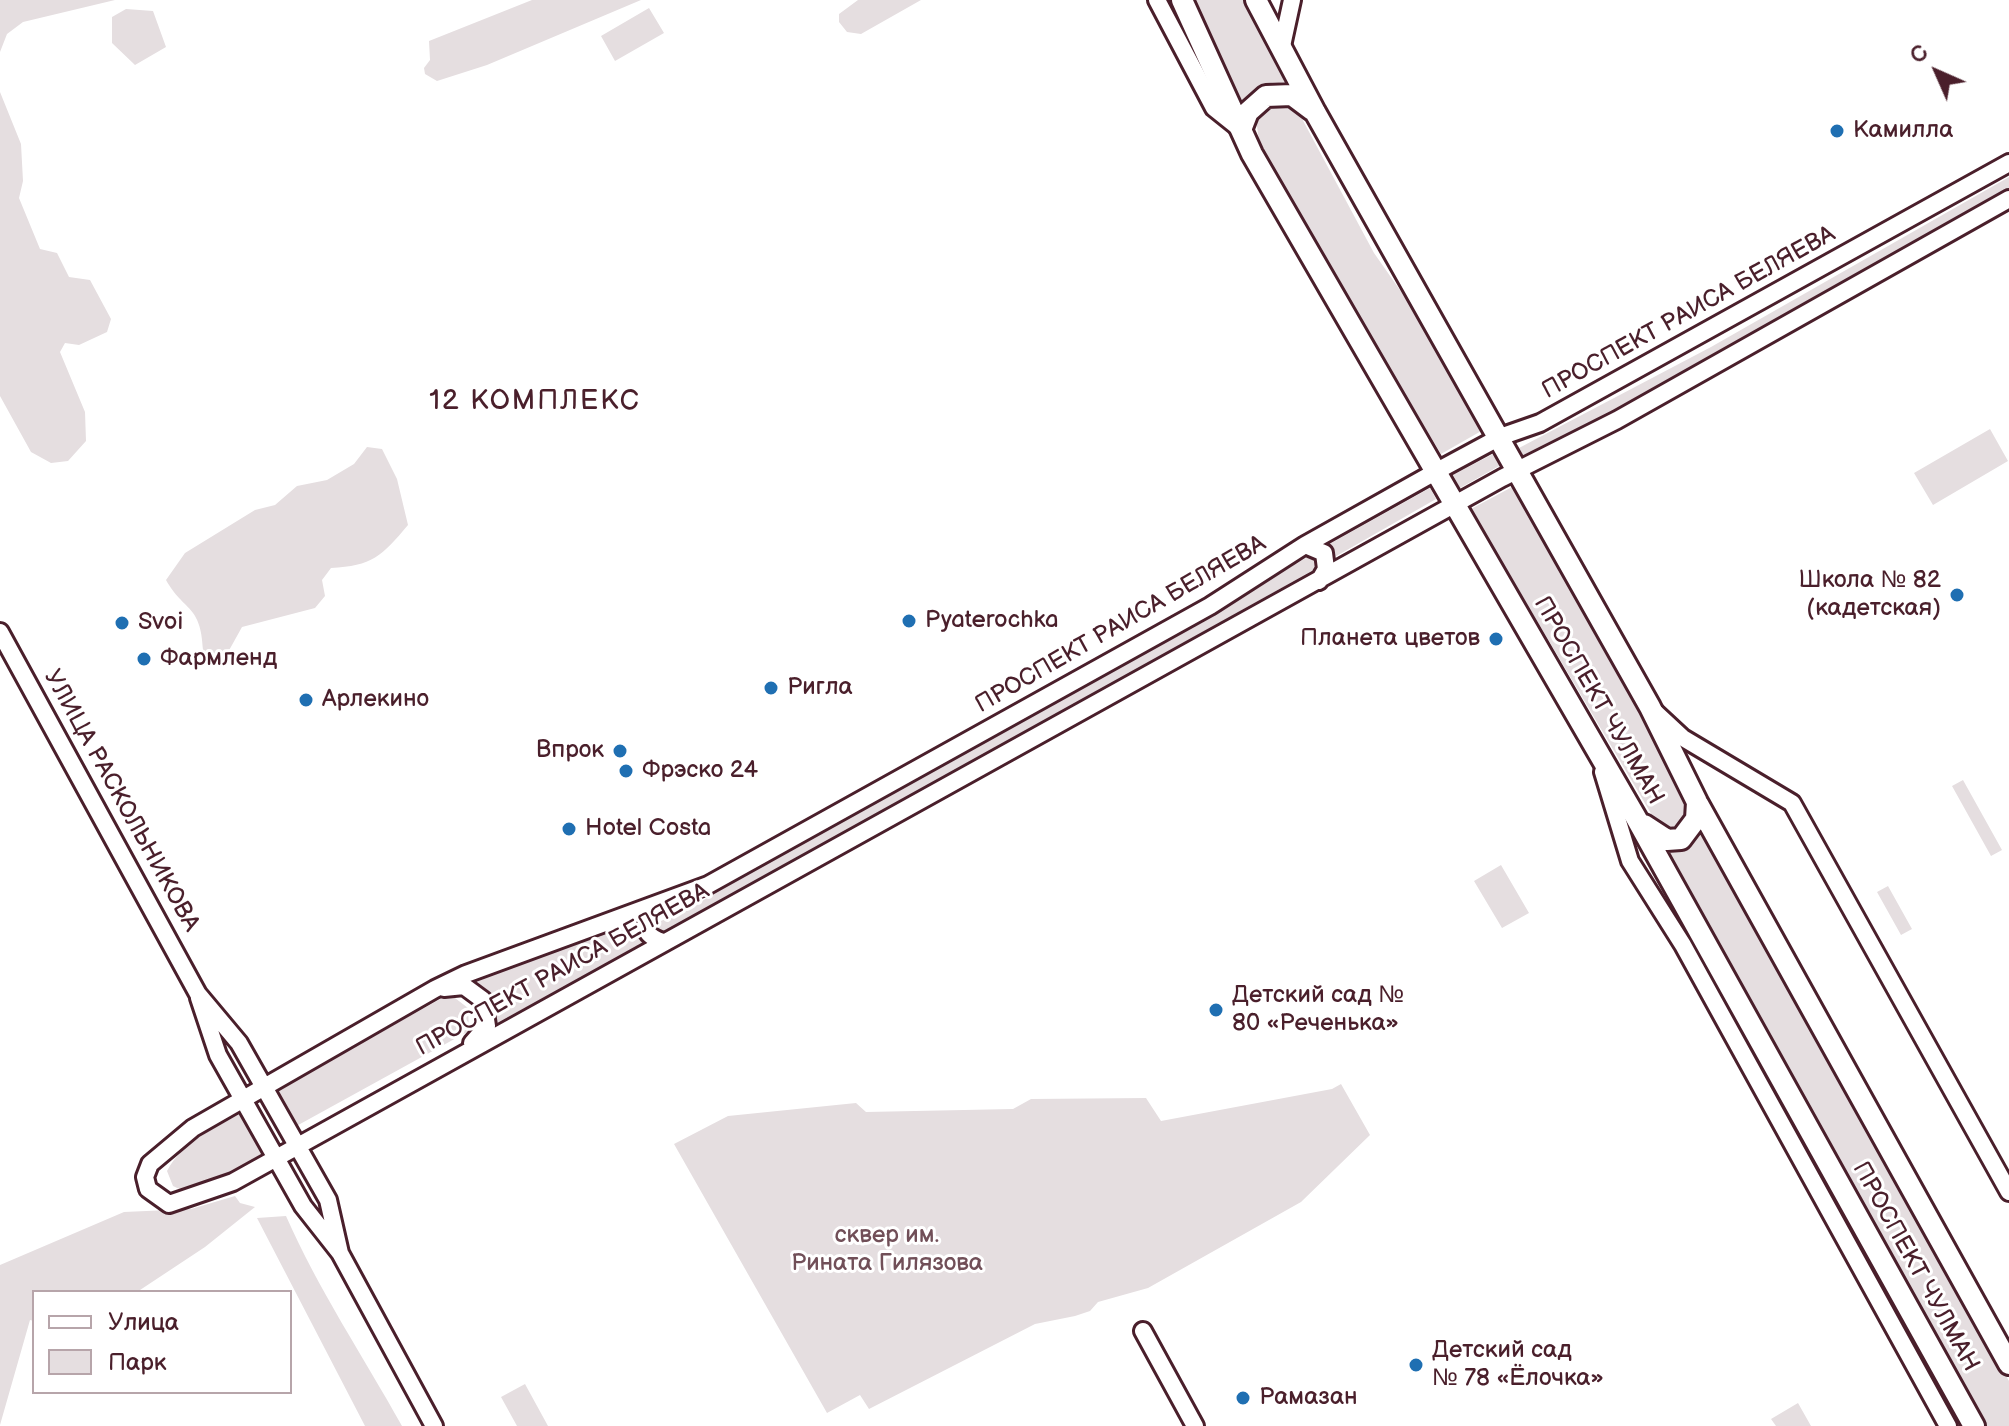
<!DOCTYPE html>
<meta charset="utf-8">
<style>
body{margin:0}
#map{position:relative;width:2009px;height:1426px;overflow:hidden;background:#fff;font-family:"Balsamiq Sans",sans-serif}
canvas{display:block}
.legend{position:absolute;left:32px;top:1290px;width:260px;height:104px;box-sizing:border-box;background:#fff;border:2px solid #b7a5aa;margin:0;padding:10px 14px;list-style:none;font-size:24px;color:#4a1f2b}
.legend li{display:flex;align-items:center;gap:16px;height:40px}
.legend b{width:40px;border:2px solid #b7a5aa}
.north{position:absolute;left:1897px;top:32px;width:80px;height:80px;-webkit-text-stroke:6px #fff;paint-order:stroke;rotate:315deg;font-size:22px;font-weight:700;line-height:32px;text-align:center;color:#4a1f2b}
.north::after{content:'';display:block;margin:auto;width:28px;height:36px;background:#4a1f2b;clip-path:polygon(50% 0,100% 100%,50% 72%,0 100%)}
</style>
<div id="map">
<canvas width="2009" height="1426"></canvas>
<ul class="legend">
<li><b style="height:10px;background:#fff"></b>Улица</li>
<li><b style="height:22px;background:#e5dee0"></b>Парк</li>
</ul>
<div class="north">С</div>
</div>
<script>
const c = document.querySelector('canvas').getContext('2d');
c.lineJoin = 'round';
function fillPath(path, color) {
  c.fillStyle = color;
  c.fill(path, 'evenodd');
}
function strokePath(path, color, width, dash) {
  c.strokeStyle = color;
  c.lineWidth = width;
  c.lineCap = dash ? 'butt' : 'round';
  c.setLineDash(dash || []);
  c.stroke(path);
}
function drawText(font, color, halo, rows, align = 'center') {
  c.font = font + ' "Balsamiq Sans",sans-serif';
  c.lineWidth = 6;
  c.setLineDash([]);
  c.textBaseline = 'middle';
  c.strokeStyle = halo;
  c.fillStyle = color;
  for (const [text, x, y, turn = 0] of rows) {
    c.save();
    c.translate(x, y);
    c.rotate((+turn || 0) * Math.PI / 180);
    c.textAlign = isNaN(turn) ? turn : align;
    if (halo) c.strokeText(text, 0, 0);
    c.fillText(text, 0, 0);
    c.restore();
  }
}
const green = new Path2D(`
 M0,0H115L23,22L7,34L0,52Z
 M532,0H641L487,65L437,81L425,74L424,68L430,60L429,41Z
 M858,0H921L861,34L847,32L839,22V14Z
 M1190,0H1245L1292,84C1269,78 1255,86 1242,105Z
 M649,8L664,33L615,61L601,36Z
 M126,9L153,11L166,47L135,65L112,43V17Z
 M0,92L21,144L23,181L19,198L40,249L57,253L69,277L90,280L111,319L107,332L79,345L65,343L60,352L85,412L86,441L68,461L51,463L31,452L0,396Z
 M1274,103L1284,104L1300,115L1374,253L1409,303L1483,430L1441,454L1289,199L1259,142L1256,118Z
 M2009,177V191L1525,459L1519,448L1711,347Z
 M1990,429L2008,461L1933,505L1914,473Z
 M367,447L382,449L397,479L408,525C382,556 372,566 331,568L322,580L325,596L315,608L242,627L227,654L213,659L203,650C201,604 184,612 166,580L185,553L255,510L275,505L297,486L327,480L354,464Z
 M1495,453L1501,465L1460,488L1453,475Z
 M1512,487L1689,803L1687,820L1673,832L1664,830L1656,822L1471,509Z
 M1430,488L1436,499L1333,558L1326,546Z
 M1315,553L1320,564L1317,568L662,935L657,933L653,927L656,923L692,908L736,878Z
 M1963,780L2002,850L1991,856L1952,786Z
 M1702,827L2009,1381V1426H1983L1663,852C1683,855 1694,844 1702,827Z
 M1501,865L1529,913L1502,928L1474,881Z
 M1888,886L1912,929L1901,935L1877,892Z
 M637,922L638,933L646,943L491,1026L486,995L469,979Z
 M444,997L455,998L468,1008L469,1031L291,1129L272,1093Z
 M1341,1084L1370,1135L1301,1202L1148,1288L1098,1302L1090,1311L1075,1316L1035,1324L869,1409L860,1395L827,1413L674,1144L728,1116L856,1103L866,1112L1013,1109L1031,1099L1146,1098L1161,1121L1332,1089Z
 M243,1112L268,1156C244,1170 201,1202 173,1186L167,1171C182,1142 215,1128 243,1112Z
 M235,1196L240,1203L255,1207L205,1247L137,1292H34V1321L30,1320L0,1425V1265L124,1212L191,1209Z
 M286,1216C318,1289 363,1356 402,1426H365L257,1218Z
 M525,1384L548,1426H517L501,1397Z
 M1798,1403L1811,1426H1776L1771,1419Z`);
const minor = new Path2D(`
 M1157,0L1214,108L1239,128
 M1282,46L1292,0
 M2009,163L1540,423L1500,437L1437,471L1305,545L1210,606L708,885L466,974L435,989L193,1128L150,1164L145,1177L148,1189L169,1204L233,1182L1502,478L1617,420L2009,199
 M1305,545L1324,553L1326,569L1319,581
 M0,632L198,994L239,1043L328,1200L340,1253
 M1655,712L1683,738L1792,803L2009,1192
 M1603,772L1630,861L1683,945L1948,1426
 M652,907C642,924 642,935 663,942
 M444,988L464,986L483,1000L487,1026L472,1043
 M199,998L218,1055L303,1206L340,1253L434,1426
 M1143,1331L1195,1426`);
const major = new Path2D(`
 M1182,0L1252,154L1635,816L1974,1426
 M1256,0L1315,112L1650,707L1697,802L2009,1364
 M1241,130L1248,112L1266,96L1292,95L1312,110
 M1644,825L1667,840L1681,839L1696,819L1697,802`);
const markers = [
 [1837,131,8,"#1f6fb2"],
 [1957,595,8,"#1f6fb2"],
 [909,621,8,"#1f6fb2"],
 [122,623,8,"#1f6fb2"],
 [1496,639,8,"#1f6fb2"],
 [144,659,8,"#1f6fb2"],
 [771,688,8,"#1f6fb2"],
 [306,700,8,"#1f6fb2"],
 [620,751,8,"#1f6fb2"],
 [626,771,8,"#1f6fb2"],
 [569,829,8,"#1f6fb2"],
 [1216,1010,8,"#1f6fb2"],
 [1416,1365,8,"#1f6fb2"],
 [1243,1398,8,"#1f6fb2"]
];
const poiNames = [
 ["Камилла",1853,131],
 ["Школа № 82",1941,581,"right"],
 ["(кадетская)",1941,609,"right"],
 ["Pyaterochka",925,621],
 ["Svoi",138,623],
 ["Планета цветов",1480,639,"right"],
 ["Фармленд",160,659],
 ["Ригла",787,688],
 ["Арлекино",322,700],
 ["Впрок",604,751,"right"],
 ["Фрэско 24",642,771],
 ["Hotel Costa",585,829],
 ["Детский сад №",1232,996],
 ["80 «Реченька»",1232,1024],
 ["Детский сад",1432,1351],
 ["№ 78 «Ёлочка»",1432,1379],
 ["Рамазан",1259,1398]
];
const streetNames = [
 ["ПРОСПЕКТ РАИСА БЕЛЯЕВА",1689,313,-29],
 ["ПРОСПЕКТ РАИСА БЕЛЯЕВА",1121,625,-30],
 ["ПРОСПЕКТ ЧУЛМАН",1598,701,60],
 ["УЛИЦА РАСКОЛЬНИКОВА",121,801,61],
 ["ПРОСПЕКТ РАИСА БЕЛЯЕВА",563,970,-29],
 ["ПРОСПЕКТ ЧУЛМАН",1915,1267,61]
];
const parkNames = [
 ["сквер им.",887,1236],
 ["Рината Гилязова",887,1264]
];
const quarterNames = [
 ["12 КОМПЛЕКС",535,402]
];
fillPath(green, '#e5dee0');
strokePath(minor, '#4a1f2b', 22);
strokePath(major, '#4a1f2b', 26);
strokePath(minor, '#fff', 16);
strokePath(major, '#fff', 20);
for (const [x, y, r, color] of markers) {
  const dot = new Path2D();
  dot.arc(x, y, r, 0, 2 * Math.PI);
  c.fillStyle = color;
  c.fill(dot);
  strokePath(dot, '#fff', 3);
}
drawText('24px', '#4a1f2b', '#fff', poiNames, 'left');
drawText('24px', '#4a1f2b', '#fff', streetNames);
drawText('24px', '#714f58', '#fff', parkNames);
c.letterSpacing = '2px';
drawText('28px', '#4a1f2b', '#fff', quarterNames);
c.letterSpacing = '0px';
</script>
